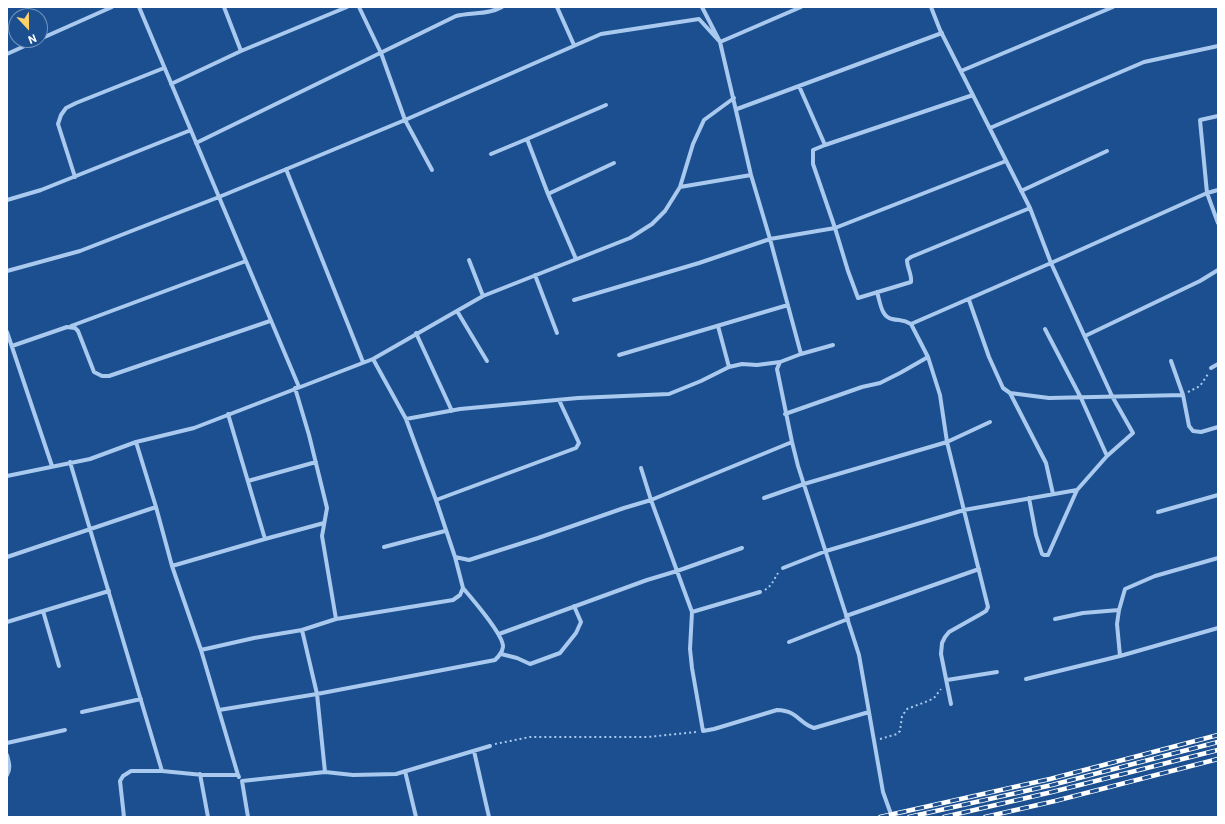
<!DOCTYPE html>
<style>
body{margin:0}
#map{position:relative;width:1225px;height:824px;overflow:hidden;background:#1b4f8f;font-family:Roboto,sans-serif}
canvas{display:block}
.frame{position:absolute;inset:0;border:8px solid #fff;pointer-events:none}
.north{position:absolute;left:8px;top:8px;width:40px;height:40px;box-sizing:border-box;background:#1b4f8f;border:1px solid #7695bc;border-radius:50%;rotate:158deg;font-size:11px;font-weight:700;line-height:16px;text-align:center;color:#fff}
.north::after{content:'';display:block;margin:auto;width:14px;height:18px;background:#ffd166;clip-path:polygon(50% 0,100% 100%,50% 72%,0 100%)}
</style>
<div id="map">
<canvas width="1225" height="824"></canvas>
<div class="frame"></div>
<div class="north">N</div>
</div>
<script>
const c = document.querySelector('canvas').getContext('2d');
c.lineJoin = 'round';
function strokePath(path, color, width, dash) {
  c.strokeStyle = color;
  c.lineWidth = width;
  c.lineCap = dash ? 'butt' : 'round';
  c.setLineDash(dash || []);
  c.stroke(path);
}
const path = new Path2D(`
 M1188,392L1200,386L1208,374
 M765,590L771,585L778,573
 M880,739L897,734L900,731L902,716L907,709L928,701L934,698L941,689
 M495,744L530,737H648L696,732`);
const minor = new Path2D(`
 M139,7L299,387
 M224,7L241,51
 M359,7L381,53L405,120L432,170
 M557,7L574,45
 M702,7L720,42L751,175L770,239L801,354
 M931,7L940,30L1030,208L1051,263L1112,396L1133,433L1107,456L1077,490L1048,555H1044L1042,554L1036,535L1029,498
 M40,39L112,7
 M7,54L38,40
 M961,71L1113,7
 M171,84L241,51L347,7
 M799,86L825,145L973,95
 M737,109L942,33
 M1218,116L1200,120L1207,193L1218,223
 M990,128L1144,62L1218,46
 M196,143L456,16C471,12 488,15 502,7
 M825,145L813,150V164L835,228L1006,161
 M491,154L527,139
 M286,169L363,362
 M75,177L58,124L61,115L66,108L76,103L164,68
 M680,187L751,175
 M1021,191L1107,151
 M548,194L614,163
 M7,200L41,190L191,130
 M576,259L548,194L527,139L606,105
 M469,260L483,296
 M7,271L80,251L219,197L405,120L601,34L699,19L720,42L801,7
 M535,275L557,333
 M877,292C880,301 881,317 892,319C900,321 903,319 911,324L1051,263L1207,193L1218,190
 M574,300L699,263L770,239L835,228L848,271L858,298L911,282C912,274 907,268 907,260L911,257L1030,208
 M969,300L989,357L1003,388L1010,393L1049,398L1183,395
 M457,311L487,361
 M71,326L246,261
 M718,326L729,367
 M1045,329L1081,398L1107,456
 M7,332L52,466
 M416,333L452,411
 M1085,336L1200,281L1218,270
 M833,345L801,354L780,362L777,369L792,442L798,466L859,655L883,792L892,817
 M12,346L67,327L75,328L78,331L94,372L102,376H109L270,321
 M619,355L788,305
 M928,357L940,395L947,442L988,607L986,611L981,614L949,632L945,637L942,643L941,654L951,704
 M373,359L406,419L436,500L455,557L469,560L538,538L624,508L651,500L792,442
 M1171,361L1183,395L1189,426L1193,431L1201,432L1218,427
 M1211,368L1218,364
 M1010,393L1046,463L1053,494
 M228,414L265,539
 M785,414L862,387L880,383L900,373L928,357L911,324
 M406,419L460,409L578,398L669,394L701,381L729,367L742,364L757,365L780,362
 M136,442L156,507L172,566L201,650L238,775
 M70,462L162,771
 M641,468L651,500L692,612L690,649L692,668L703,731L714,729L777,710C799,711 798,723 814,728L869,712
 M7,476L90,459L136,442L194,428L373,359L483,296L630,238L652,224L665,211L680,187L693,144L704,120L734,98
 M248,481L316,462
 M764,498L804,484L947,442L990,422
 M436,500L576,448L579,443L559,400
 M1158,512L1218,495
 M384,547L445,531
 M7,557L156,507
 M1218,558L1155,576L1125,589L1119,610L1117,624L1120,656L1218,628
 M172,566L265,539L324,523
 M783,568L826,551L964,510L1077,490
 M43,611L59,666
 M692,612L760,592
 M846,616L979,569
 M336,619L453,600L460,595L463,588L455,557
 M1055,619L1083,613L1119,610
 M7,622L109,591
 M499,634L647,580L677,571L742,548
 M789,642L848,619
 M201,650L254,638L302,630
 M501,654L517,658L530,664L560,653L576,633L581,622L574,606
 M1026,679L1120,656
 M947,680L997,672
 M219,710L317,694L495,660C499,656 502,653 503,647C504,635 472,599 463,588
 M82,712L141,699
 M7,743L65,730
 M474,751L489,817
 M7,755C9,763 11,768 7,775
 M405,771L416,817
 M325,772L353,775L396,774L490,746
 M200,774L208,817
 M123,817H124L120,781L123,776L131,771H162L203,775H238L239,777
 M248,817L242,781L325,772L317,694L302,630L336,619L322,536L327,508L309,435L295,388`);
const rail = new Path2D(`
 M880,817L1050,779L1218,735
 M909,817L1052,785L1218,742
 M944,817L1052,792L1218,750
 M985,817L1055,801L1218,759`);
strokePath(path, '#a9c9ee', 2, [2, 3]);
strokePath(minor, '#a9c9ee', 4);
strokePath(rail, '#fff', 4.5);
strokePath(rail, '#1b4f8f', 3, [9]);
</script>
